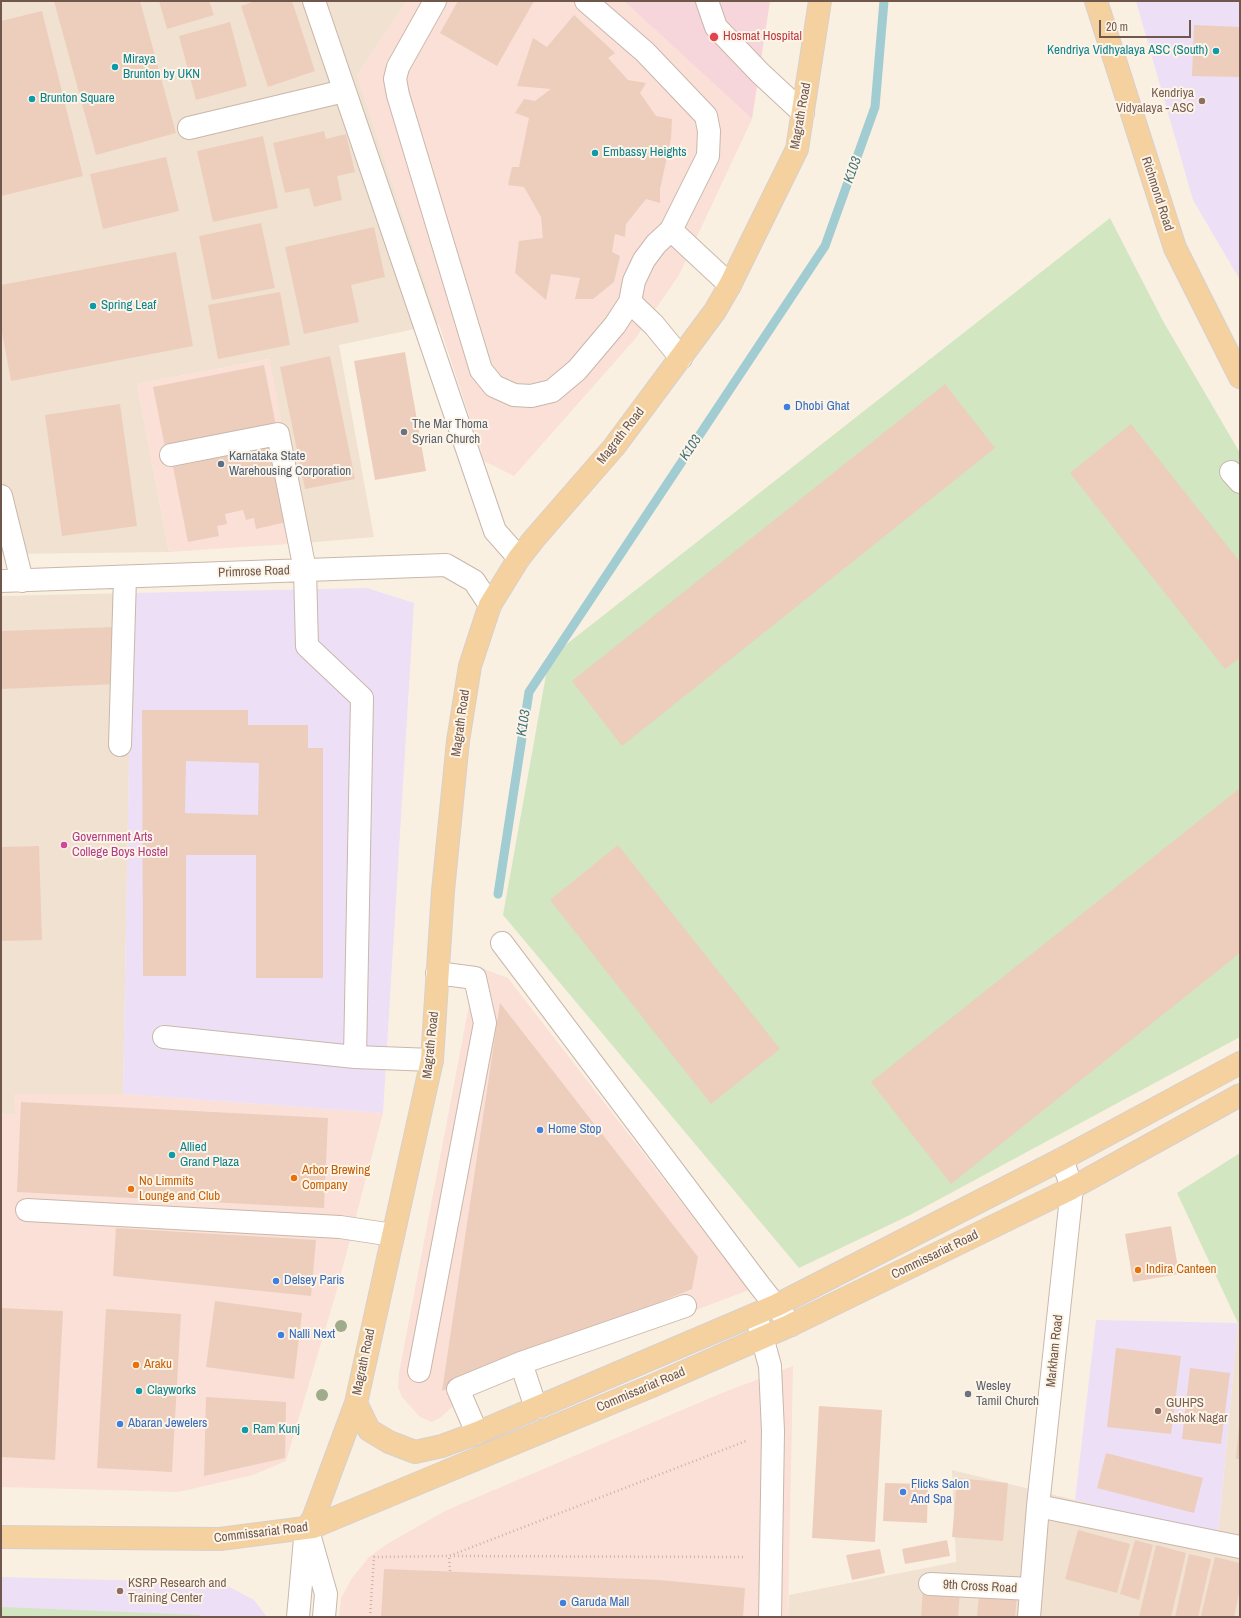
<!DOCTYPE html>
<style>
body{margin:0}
#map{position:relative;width:1241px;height:1618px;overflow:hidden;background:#faf0e2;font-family:"Archivo Narrow",sans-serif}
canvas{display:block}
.frame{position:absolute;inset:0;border:2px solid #6f574b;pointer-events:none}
.scale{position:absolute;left:1099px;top:20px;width:92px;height:18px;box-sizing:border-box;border:2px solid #6f574b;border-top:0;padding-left:5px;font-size:12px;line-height:14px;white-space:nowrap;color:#6f574b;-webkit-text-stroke:3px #fdf4e8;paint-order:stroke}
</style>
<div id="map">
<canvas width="1241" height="1618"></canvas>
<div class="frame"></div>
<div class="scale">20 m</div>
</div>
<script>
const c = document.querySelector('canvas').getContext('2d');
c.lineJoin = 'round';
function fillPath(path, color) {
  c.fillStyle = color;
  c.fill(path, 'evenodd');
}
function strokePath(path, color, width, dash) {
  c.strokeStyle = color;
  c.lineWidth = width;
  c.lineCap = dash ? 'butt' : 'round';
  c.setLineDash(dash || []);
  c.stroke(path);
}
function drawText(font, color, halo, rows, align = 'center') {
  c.font = font + ' "Archivo Narrow",sans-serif';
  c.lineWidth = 4;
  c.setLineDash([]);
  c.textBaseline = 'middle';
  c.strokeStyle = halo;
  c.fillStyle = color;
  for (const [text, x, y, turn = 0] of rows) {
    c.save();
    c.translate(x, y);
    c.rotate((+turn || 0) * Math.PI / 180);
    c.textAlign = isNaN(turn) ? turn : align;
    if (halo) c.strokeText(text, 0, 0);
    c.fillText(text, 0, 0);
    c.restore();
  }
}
const residential = new Path2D(`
 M1,1H407L357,75L439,324L339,345L374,537L304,543L269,359L137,384L169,552L1,554Z
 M132,593L123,1094H15V1114H1V596Z
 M1240,1322V1617H788L789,1595L956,1562L952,1470L1218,1535L1238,1323Z`);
const commercial = new Path2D(`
 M407,1H624L752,119L679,275L635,339L514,476L484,461L357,75Z
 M270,359L304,543L169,552L137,384Z
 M473,965L508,978L749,1290L462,1398L440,1418L431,1422L420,1417L402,1397L398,1387L399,1373L470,1000Z
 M14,1094H123L383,1113L336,1293L286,1461L253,1475L178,1492L1,1487V1114H15Z
 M793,1366L788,1617H339L341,1598L352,1578L369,1557L387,1544L447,1510L722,1393Z`);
const education = new Path2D(`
 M1136,1H1240V280L1193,200Z
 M367,588L414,603L383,1113L123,1094L132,593Z
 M1096,1320L1238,1323L1218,1535L1075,1500Z
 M1,1577L222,1583L254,1600L267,1617H1Z`);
const medical = new Path2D(`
 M624,1H770L752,119Z`);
const green = new Path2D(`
 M1110,218L1163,321L1240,453V1037L910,1215L799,1268L503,915L549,658Z
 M1240,1153V1322L1238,1323L1177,1193Z
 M1,1607L200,1615V1617H1Z`);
const stream = new Path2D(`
 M498,894L529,692L825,246L875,107L884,1`);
const building = new Path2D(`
 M54,1H140L176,133L96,155Z
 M159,1H209L214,15L167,29Z
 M255,1H292L315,71L268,87L241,6Z
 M458,1H534L497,66L440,33Z
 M42,11L83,176L1,196V21Z
 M574,15L615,53L608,58L628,80L646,83L640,93L656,116L672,119L671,139L660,189V203L646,199L626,224L625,237L615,234L612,252L620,256L614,282L593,299H575L580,278L551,274L546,300L515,273L519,241L543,238L541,217L524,187L508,185L512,167H519L529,118L515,113L524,99L535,101L551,89L517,86L533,38L547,47Z
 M230,22L247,86L196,100L179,36Z
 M1194,25L1240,27V77L1192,76Z
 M324,131L326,139L346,134L355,172L337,176L342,200L314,207L309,188L285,193L273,143Z
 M263,136L278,208L213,222L197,151Z
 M166,157L179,211L103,229L90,174Z
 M261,223L275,288L212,300L199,236Z
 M374,227L385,277L351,285L359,322L304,334L285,247Z
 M176,252L193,346L11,381L1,327V285Z
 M280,292L290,345L218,359L208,305Z
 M405,352L426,471L375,480L354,361Z
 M330,356L355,479L305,489L280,367Z
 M264,365L276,426L165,447L153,387Z
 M945,384L995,448L622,746L572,681Z
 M120,404L137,526L62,536L45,415Z
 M1131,424L1240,562V658L1225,669L1070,473Z
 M270,447L286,522L256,529L254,518L246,520L243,510L225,514L227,524L217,526L219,536L188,542L173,467Z
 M115,627L117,684L1,689V631Z
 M142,710H248V725H308V748H323V978H256V855H186V976H143ZM186,761L259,763L258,815L185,813Z
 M1240,788V953L951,1184L871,1082Z
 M618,845L780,1049L711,1104L550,900Z
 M39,846L42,940L1,941V847Z
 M500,1003L698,1257L692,1289L442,1391Z
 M21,1102L328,1118L324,1208L17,1192Z
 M1171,1226L1179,1274L1133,1282L1125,1234Z
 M116,1228L316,1240L311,1296L113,1276Z
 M215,1301L302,1313L294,1379L206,1367Z
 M1,1308L63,1311L55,1460L1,1457Z
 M106,1309L181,1314L172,1472L97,1468Z
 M1116,1348L1181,1356L1171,1434L1107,1427Z
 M1190,1368L1230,1373L1221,1444L1182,1439Z
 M206,1397L286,1402L285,1458L204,1476Z
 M819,1406L882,1410L875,1542L812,1538Z
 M1239,1425H1240V1459H1236Z
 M1106,1453L1203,1478L1194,1513L1097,1488Z
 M957,1478L1008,1483L1003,1541L952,1537Z
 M885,1483L928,1484L927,1523L883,1521Z
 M1078,1530L1130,1544L1117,1593L1065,1579Z
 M947,1540L950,1556L905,1564L902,1549Z
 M1135,1540L1153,1545L1139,1600L1120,1594Z
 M1156,1545L1186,1553L1171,1617H1139Z
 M880,1549L885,1573L852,1580L846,1555Z
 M1189,1554L1211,1559L1198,1617H1175Z
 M1215,1557L1240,1563V1589L1234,1617L1201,1616Z
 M384,1569L659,1580L745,1588L743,1617H381Z
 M923,1589L960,1592L958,1617H921Z
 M979,1595L1017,1598L1015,1617H977Z`);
const path = new Path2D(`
 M450,1571L449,1556L743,1557
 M370,1617L374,1557L449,1556L746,1441`);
const minor = new Path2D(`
 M314,1L495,531L519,558
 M435,1L398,67L395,79L398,95L481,370L494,386L514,395L531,396L552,391L577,370L615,325L630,302L634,281L644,260L656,244L671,230L708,156L709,131L706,116L645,52L586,1
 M707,1L716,27L760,73L803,113
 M189,128L344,91
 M671,230L730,285
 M630,302L654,325L681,358
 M171,455L278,434L305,570L307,646L362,698L355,1057L432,1060
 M1231,472L1240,482
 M1,496L22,581
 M1,581L446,565L474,581L490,605
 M120,745L125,577
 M502,943L760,1286L791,1325
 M164,1037L355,1057
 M27,1210L340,1227L393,1235
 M756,1315L770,1366L773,1431L770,1617
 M521,1363L536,1408
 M419,1371L485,1023L475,978L437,973
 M477,1433L458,1389L521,1363L685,1306
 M1038,1506L1240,1547
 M307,1527L326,1594L324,1617
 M930,1584L1031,1589
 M298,1617L305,1539
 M1029,1617L1038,1506L1072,1188L1062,1159`);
const major = new Path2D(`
 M1096,1L1175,248L1240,377
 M356,1403L369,1430L389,1442L415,1452L442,1446L477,1433L777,1305L1062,1159L1240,1063
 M307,1527L313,1519L356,1403L432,1060L443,891L458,741L470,666L490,605L519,558L534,539L614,447L715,311L730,285L797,149L820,1
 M1,1537L220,1539L313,1527L652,1386L791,1325L1072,1188L1240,1095`);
const trees = [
 [341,1326],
 [322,1395]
];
const markers = [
 [714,37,5,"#e0444e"],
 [1216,51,4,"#0f9aa8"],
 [115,67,4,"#0f9aa8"],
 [32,99,4,"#0f9aa8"],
 [1202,101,4,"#8d6e63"],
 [595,153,4,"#0f9aa8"],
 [93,306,4,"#0f9aa8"],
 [787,407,4,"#3f7fe0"],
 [404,432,4,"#6b7280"],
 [221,464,4,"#5c6f8a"],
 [64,845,4,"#d1479c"],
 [540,1130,4,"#3f7fe0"],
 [172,1155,4,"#0f9aa8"],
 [294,1178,4,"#e8710a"],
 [131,1189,4,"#e8710a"],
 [1138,1270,4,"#e8710a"],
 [276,1281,4,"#3f7fe0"],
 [281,1335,4,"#3f7fe0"],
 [136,1365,4,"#e8710a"],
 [139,1391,4,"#0f9aa8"],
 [968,1394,4,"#6b7280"],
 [1158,1411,4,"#8d6e63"],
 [120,1424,4,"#3f7fe0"],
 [245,1430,4,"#0f9aa8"],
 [903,1492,4,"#3f7fe0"],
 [120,1591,4,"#8d6e63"],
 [563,1603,4,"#3f7fe0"]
];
const healthNames = [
 ["Hosmat Hospital",723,37]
];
const cultureNames = [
 ["Kendriya Vidhyalaya ASC (South)",1208,51,"right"],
 ["Miraya",123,60],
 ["Brunton by UKN",123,75],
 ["Brunton Square",40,99],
 ["Embassy Heights",603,153],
 ["Spring Leaf",101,306],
 ["Allied",180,1148],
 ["Grand Plaza",180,1163],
 ["Clayworks",147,1391],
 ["Ram Kunj",253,1430]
];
const educationNames = [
 ["Kendriya",1194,94,"right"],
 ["Vidyalaya - ASC",1194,109,"right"],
 ["GUHPS",1166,1404],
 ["Ashok Nagar",1166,1419],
 ["KSRP Research and",128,1584],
 ["Training Center",128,1599]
];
const streetNames = [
 ["Magrath Road",801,116,-80],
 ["Richmond Road",1157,194,72],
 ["Magrath Road",621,436,-52],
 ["Primrose Road",254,572,-2],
 ["Magrath Road",461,723,-82],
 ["Magrath Road",431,1045,-84],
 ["Commissariat Road",935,1255,-26],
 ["Markham Road",1055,1351,-84],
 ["Magrath Road",364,1362,-78],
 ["Commissariat Road",641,1390,-23],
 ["Commissariat Road",261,1533,-7],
 ["9th Cross Road",980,1587,3]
];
const shopNames = [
 ["Dhobi Ghat",795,407],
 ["Home Stop",548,1130],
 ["Delsey Paris",284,1281],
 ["Nalli Next",289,1335],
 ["Abaran Jewelers",128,1424],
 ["Flicks Salon",911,1485],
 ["And Spa",911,1500],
 ["Garuda Mall",571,1603]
];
const worshipNames = [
 ["The Mar Thoma",412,425],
 ["Syrian Church",412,440],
 ["Wesley",976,1387],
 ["Tamil Church",976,1402]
];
const serviceNames = [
 ["Karnataka State",229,457],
 ["Warehousing Corporation",229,472]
];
const hotelNames = [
 ["Government Arts",72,838],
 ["College Boys Hostel",72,853]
];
const foodNames = [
 ["Arbor Brewing",302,1171],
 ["Company",302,1186],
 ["No Limmits",139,1182],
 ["Lounge and Club",139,1197],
 ["Indira Canteen",1146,1270],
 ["Araku",144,1365]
];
const waterNames = [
 ["K103",853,170,-70],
 ["K103",691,448,-56],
 ["K103",524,723,-81]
];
fillPath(residential, '#f1e1d1');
fillPath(commercial, '#fae0d7');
fillPath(education, '#eddff6');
fillPath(medical, '#f7d6db');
fillPath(green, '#d2e6c2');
strokePath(stream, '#a0ccd2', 9);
fillPath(building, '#edcebc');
strokePath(minor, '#c9b7aa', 24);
strokePath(major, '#d7d0cd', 24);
strokePath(path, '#d1b1a0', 2.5, [1, 3]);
strokePath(minor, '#fff', 22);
strokePath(major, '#f4d19f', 22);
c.fillStyle = '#9fac8b';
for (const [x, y] of trees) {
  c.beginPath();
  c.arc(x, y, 6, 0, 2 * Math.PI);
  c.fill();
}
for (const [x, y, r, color] of markers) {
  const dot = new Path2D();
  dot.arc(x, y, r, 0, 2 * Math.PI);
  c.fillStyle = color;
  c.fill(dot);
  strokePath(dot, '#fdf4e8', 1.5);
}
drawText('13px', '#be3a42', '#fdf4e8', healthNames, 'left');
drawText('13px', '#0d838f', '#fdf4e8', cultureNames, 'left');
drawText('13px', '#785e54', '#fdf4e8', educationNames, 'left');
drawText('13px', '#6f574b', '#fdf4e8', streetNames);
drawText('13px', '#366cbe', '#fdf4e8', shopNames, 'left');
drawText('13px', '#5b616d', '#fdf4e8', worshipNames, 'left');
drawText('13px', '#4e5e75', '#fdf4e8', serviceNames, 'left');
drawText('13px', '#b23c85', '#fdf4e8', hotelNames, 'left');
drawText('13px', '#c56008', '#fdf4e8', foodNames, 'left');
drawText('italic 14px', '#43737b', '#fdf4e8', waterNames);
</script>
